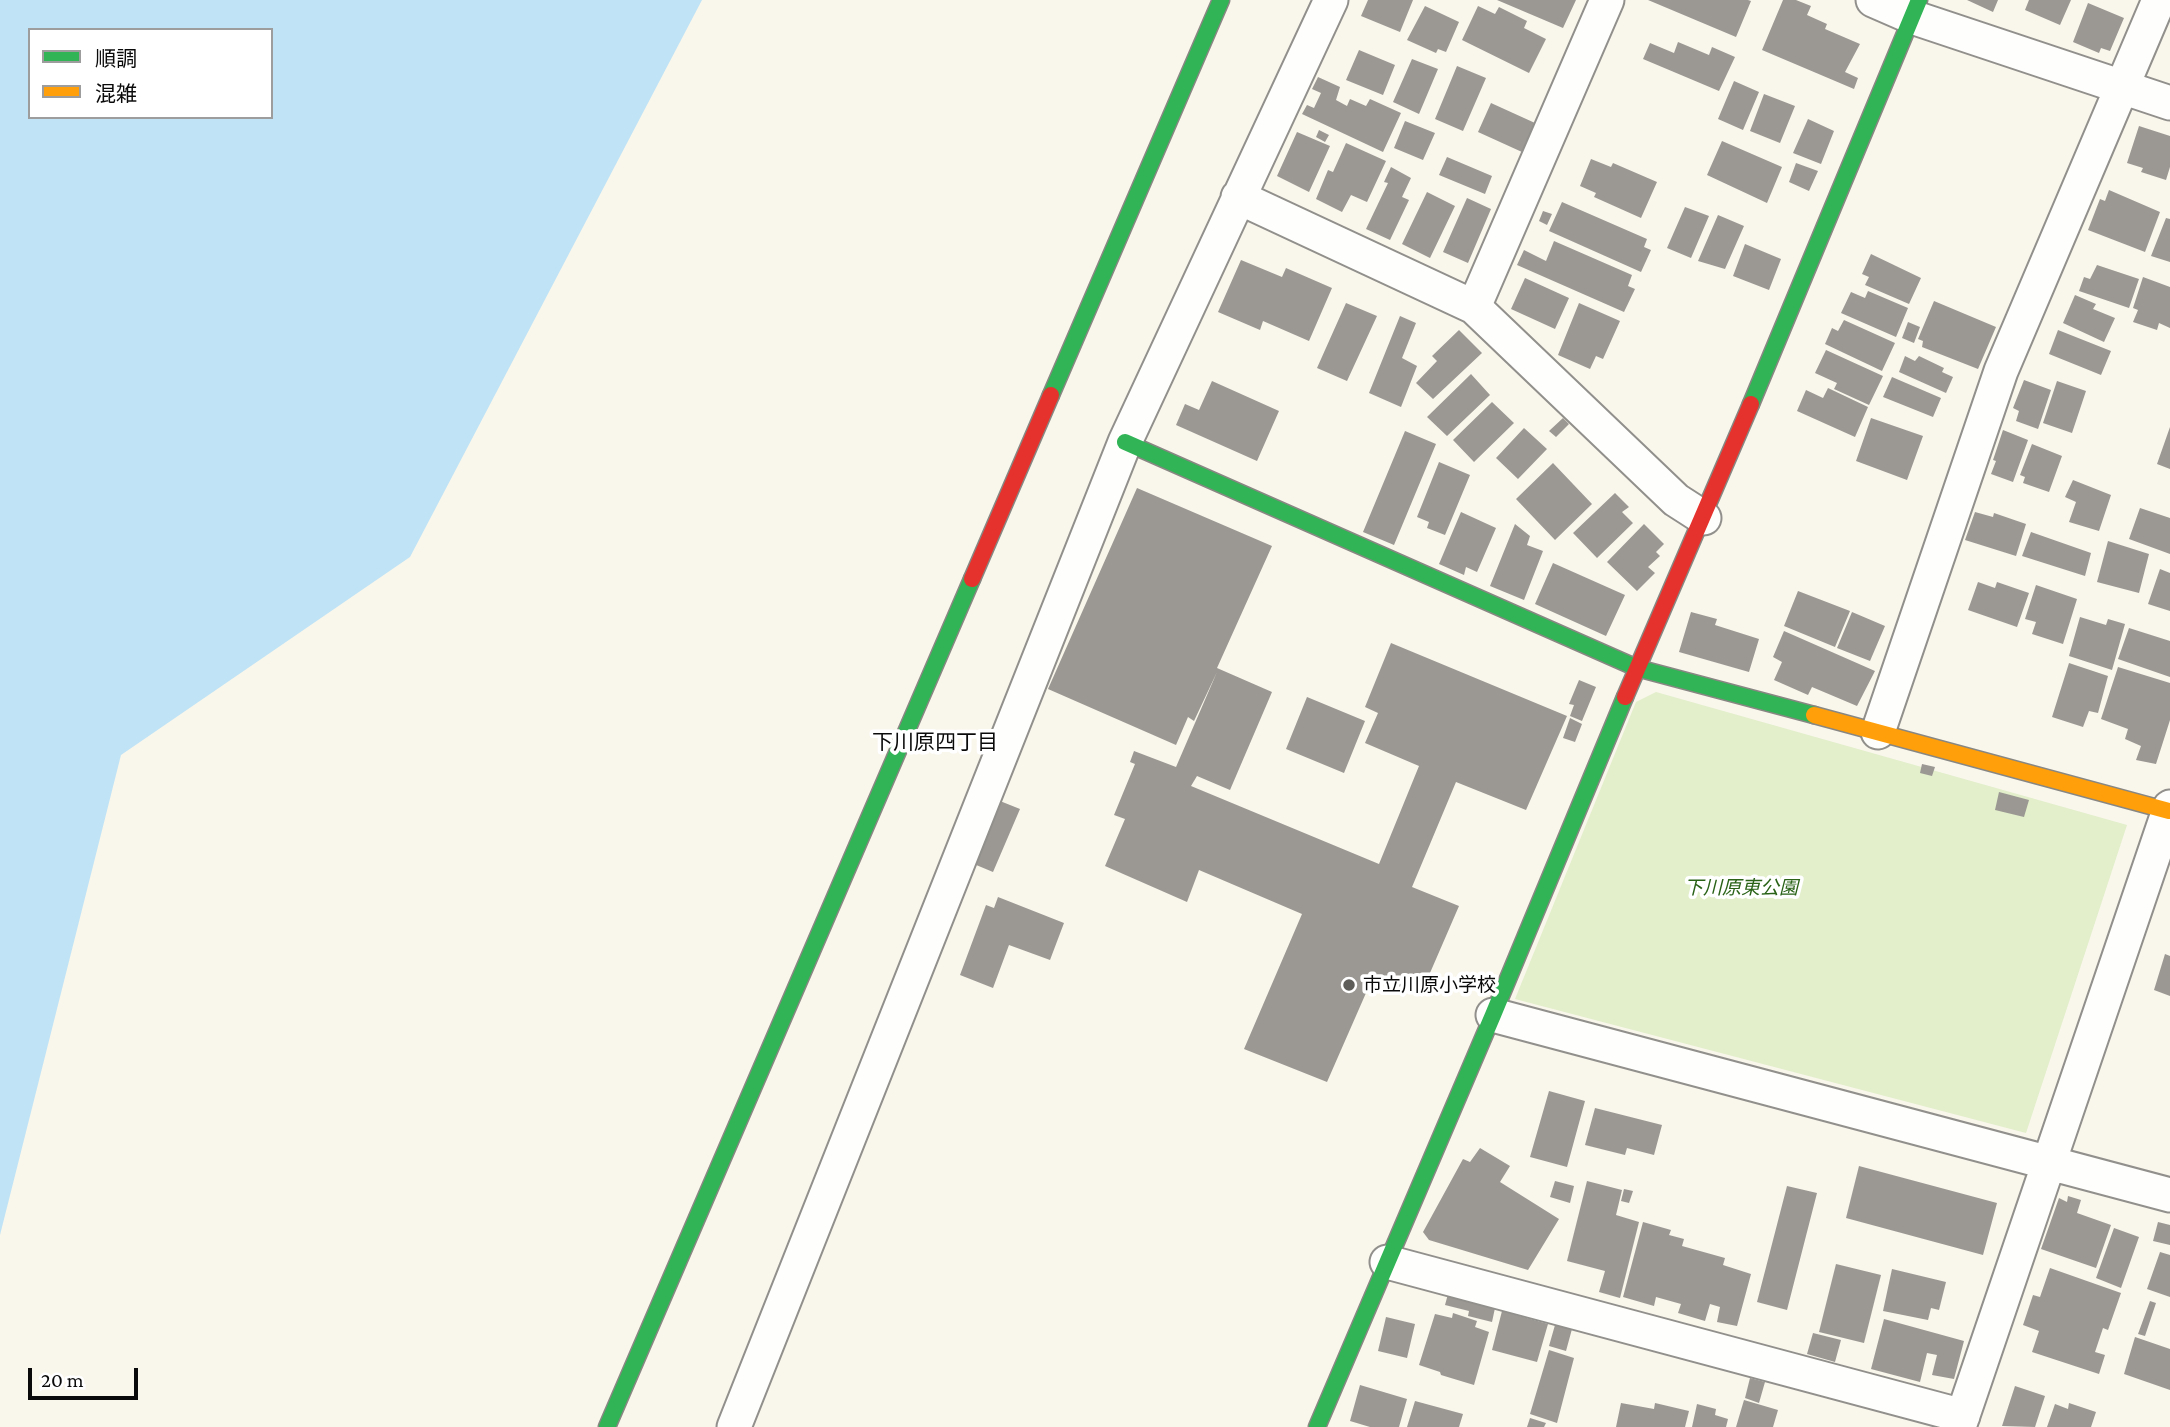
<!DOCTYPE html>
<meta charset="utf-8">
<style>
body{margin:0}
#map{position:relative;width:2170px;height:1427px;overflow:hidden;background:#f9f6ec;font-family:"Crimson Pro","Noto Sans JP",serif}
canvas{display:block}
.legend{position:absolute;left:28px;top:28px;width:245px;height:91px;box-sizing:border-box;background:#fff;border:2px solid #9d9d9d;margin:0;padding:9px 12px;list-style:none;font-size:21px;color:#0a0a0a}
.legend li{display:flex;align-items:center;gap:14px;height:35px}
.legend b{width:35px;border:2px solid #9d9d9d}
.scale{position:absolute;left:28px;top:1368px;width:110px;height:32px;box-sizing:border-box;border:4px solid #0a0a0a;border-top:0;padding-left:9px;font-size:21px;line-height:24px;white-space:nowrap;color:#0a0a0a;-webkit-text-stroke:5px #fff;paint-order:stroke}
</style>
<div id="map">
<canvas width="2170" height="1427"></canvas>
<ul class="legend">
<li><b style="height:9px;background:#30b455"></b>順調</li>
<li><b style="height:9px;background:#ff9f0a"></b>混雑</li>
</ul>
<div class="scale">20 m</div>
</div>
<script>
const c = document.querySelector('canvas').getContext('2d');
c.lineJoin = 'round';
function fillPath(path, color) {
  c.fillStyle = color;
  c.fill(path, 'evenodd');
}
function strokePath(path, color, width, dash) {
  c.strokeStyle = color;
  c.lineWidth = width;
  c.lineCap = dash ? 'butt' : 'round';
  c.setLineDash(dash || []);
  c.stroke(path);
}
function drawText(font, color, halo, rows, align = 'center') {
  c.font = font + ' "Crimson Pro","Noto Sans JP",serif';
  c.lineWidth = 7;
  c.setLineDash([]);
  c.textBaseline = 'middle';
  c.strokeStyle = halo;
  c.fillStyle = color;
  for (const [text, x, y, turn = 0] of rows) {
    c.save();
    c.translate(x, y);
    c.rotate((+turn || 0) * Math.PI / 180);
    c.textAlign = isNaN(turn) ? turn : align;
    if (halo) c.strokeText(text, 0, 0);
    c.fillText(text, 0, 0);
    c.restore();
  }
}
const green = new Path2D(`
 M1656,692L2127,825L2026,1133L1515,999L1636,702Z`);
const water = new Path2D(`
 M0,0H702L410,557L121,755L0,1235ZM30,30H271V117H30Z`);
const building = new Path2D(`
 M1368,0H1413L1400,32L1361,16Z
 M1497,0H1576L1563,28Z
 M1648,0H1748L1751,1L1736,37Z
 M1783,0H1796L1811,6L1807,15L1827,24L1825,29L1860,44L1845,72L1858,78L1854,89L1762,50Z
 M1967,0H1998L1993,12Z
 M2029,0H2071L2060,25L2025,10Z
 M2088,3L2124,18L2110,51L2101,48L2099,53L2073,42Z
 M1425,6L1459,22L1446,52L1438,49L1436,53L1407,40Z
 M1478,6L1495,14L1499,7L1527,21L1524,28L1546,39L1529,73L1462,40Z
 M1678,42L1709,55L1712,47L1735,57L1719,91L1643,59L1650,43L1674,53Z
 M1359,50L1395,65L1383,95L1346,80Z
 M1412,59L1438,69L1419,114L1393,102Z
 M1457,66L1486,78L1463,131L1435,119Z
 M1318,77L1340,87L1336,100L1347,106L1350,99L1366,106L1370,99L1401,113L1383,152L1302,114L1307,105L1314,108L1321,93L1312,89Z
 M1734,81L1759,92L1743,130L1718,119Z
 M1764,94L1795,106L1780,143L1750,131Z
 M1491,103L1535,123L1522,152L1478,132Z
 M1808,119L1834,131L1821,164L1793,153Z
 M1405,121L1435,133L1423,160L1394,148Z
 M2139,126L2170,136V167L2166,180L2141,172L2143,168L2127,163Z
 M1319,130L1329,135L1325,142L1316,137Z
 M1297,132L1330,146L1309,192L1277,176Z
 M1722,141L1782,167L1767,203L1707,175Z
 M1346,143L1386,161L1367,202L1351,195L1342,212L1316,199L1328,170L1333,172Z
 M1447,157L1492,176L1485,194L1439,175Z
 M1591,159L1611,167L1613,163L1657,182L1641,218L1594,197L1596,193L1580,186Z
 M1796,163L1818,171L1809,191L1789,182Z
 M1391,167L1411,178L1402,197L1409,200L1390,240L1366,229L1388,183L1384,182Z
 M2109,190L2160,212L2145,252L2088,230L2100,199L2105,201Z
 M1427,192L1455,206L1430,258L1402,244Z
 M1467,198L1491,209L1468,263L1443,252Z
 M1562,202L1647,239L1644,247L1651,250L1641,272L1549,231Z
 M1685,207L1709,216L1691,258L1667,248Z
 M1543,211L1552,214L1547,225L1539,221Z
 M1718,215L1744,226L1725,269L1698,261Z
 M2166,218L2170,219V262L2151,256Z
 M1554,241L1632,275L1628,286L1635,289L1624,312L1517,265L1524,250L1546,261Z
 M1745,244L1781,259L1769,290L1733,276Z
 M1871,254L1921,278L1909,304L1865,285L1869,277L1862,274Z
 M1241,260L1282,277L1286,268L1332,288L1309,341L1263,321L1260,330L1218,312Z
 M2097,265L2139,279L2129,308L2079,291L2084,277L2090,279Z
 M2143,277L2170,287V328L2159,323L2157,330L2133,322L2138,310L2133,308Z
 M1525,278L1569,298L1555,329L1511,309Z
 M1868,291L1908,308L1896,337L1841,313L1851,292L1865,298Z
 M2075,295L2096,304L2093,309L2115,318L2104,342L2063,323Z
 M1934,301L1996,327L1978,369L1922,347L1923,341L1918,339Z
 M1346,303L1377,316L1347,381L1317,368Z
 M1579,303L1620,321L1603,359L1596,356L1590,369L1558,355Z
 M1400,316L1416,323L1402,358L1417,366L1401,407L1369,393Z
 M1844,320L1895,343L1882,371L1825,344L1832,328L1838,331Z
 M1908,322L1920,327L1914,343L1902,338Z
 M1459,330L1482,353L1433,399L1416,383L1437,361L1432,356Z
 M2058,330L2111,351L2101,375L2049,354Z
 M1826,350L1883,376L1869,405L1834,389L1837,383L1815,373Z
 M1905,356L1915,361L1919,356L1944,368L1942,372L1953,377L1946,393L1899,372Z
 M1471,374L1490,395L1447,436L1427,417Z
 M1892,377L1941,398L1933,417L1883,397Z
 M2024,380L2051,390L2038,429L2016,421L2019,411L2013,408Z
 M1212,381L1279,411L1257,461L1176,425L1185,404L1199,410Z
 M2057,381L2086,391L2072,433L2043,423Z
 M1828,388L1868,407L1855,437L1797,411L1806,390L1823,398Z
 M1492,402L1514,423L1474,462L1453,440Z
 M1563,418L1569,424L1556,437L1549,431Z
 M1871,418L1923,436L1907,480L1856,461Z
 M2170,427V469L2157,464Z
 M1524,428L1547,449L1518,479L1496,458Z
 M2003,430L2028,440L2013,482L1991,474L1996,461L1993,460Z
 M1405,431L1436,444L1394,545L1363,532Z
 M2032,444L2062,456L2049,492L2023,483L2025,477L2020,475Z
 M1439,462L1470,475L1445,535L1427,528L1429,522L1417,517Z
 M1553,463L1592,504L1555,540L1516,499Z
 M2073,480L2111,495L2099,531L2069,522L2076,502L2065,497Z
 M1137,488L1272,546L1217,668L1272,692L1230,790L1197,776L1191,786L1379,864L1419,766L1365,743L1378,713L1365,707L1391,643L1567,716L1526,810L1456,782L1412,887L1459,906L1420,996L1373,977L1327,1082L1244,1049L1302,914L1199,870L1187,902L1105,866L1125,819L1114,815L1135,764L1130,762L1134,751L1176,767L1217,672L1194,721L1188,717L1176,745L1048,689Z
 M1615,493L1629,507L1622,512L1633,523L1597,558L1573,533Z
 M2140,508L2170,518V554L2129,539Z
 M1461,512L1496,528L1477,572L1466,567L1464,575L1439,564Z
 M1975,512L1993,517L1994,513L2026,524L2016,556L1965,540Z
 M1515,524L1530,536L1527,545L1543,551L1524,600L1490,586Z
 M1644,524L1664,544L1656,552L1660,556L1648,567L1655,573L1637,591L1607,562Z
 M2031,532L2091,553L2085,576L2022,556Z
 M2108,541L2149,554L2139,593L2097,582Z
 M1553,563L1625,595L1606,636L1535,604Z
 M2160,569L2170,573V611L2148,604Z
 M1978,582L1995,588L1997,582L2029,593L2017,627L1968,610Z
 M2036,585L2077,599L2063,644L2032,634L2036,622L2025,619Z
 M1798,591L1850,611L1835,647L1784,626Z
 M1691,612L1717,619L1715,625L1759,639L1749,672L1679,652Z
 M1852,612L1885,626L1870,661L1837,648Z
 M2080,617L2106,625L2108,619L2125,624L2112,670L2069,656Z
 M2129,628L2170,641V677L2118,659Z
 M1784,631L1875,671L1857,706L1812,687L1808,695L1774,680L1782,662L1773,657Z
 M2069,663L2108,676L2098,713L2089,711L2083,727L2052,717Z
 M2118,667L2170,683V720L2156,764L2136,760L2141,746L2125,739L2128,729L2101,719Z
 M1579,680L1596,687L1582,721L1570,716L1574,705L1569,704Z
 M1307,697L1365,721L1344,773L1286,749Z
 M1570,718L1582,724L1575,742L1563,738Z
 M1922,764L1935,767L1932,776L1920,773Z
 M1999,792L2029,800L2024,817L1995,810Z
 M995,799L1020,809L993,872L969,862Z
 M998,897L1064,923L1050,960L1009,945L993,988L960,975L986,905L994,908Z
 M2165,954L2170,956V996L2154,990Z
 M1549,1091L1585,1101L1567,1167L1530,1157Z
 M1595,1108L1662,1125L1654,1155L1627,1148L1625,1155L1585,1145Z
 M1480,1148L1510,1166L1500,1182L1559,1219L1528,1270L1429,1240L1423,1232L1463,1159L1470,1162Z
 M1859,1166L1997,1203L1983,1255L1846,1218Z
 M1555,1181L1574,1186L1570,1203L1550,1197Z
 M1587,1181L1622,1190L1616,1215L1639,1222L1620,1298L1599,1292L1605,1271L1567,1261Z
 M1787,1186L1817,1193L1787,1310L1757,1302Z
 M1624,1189L1633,1191L1629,1203L1621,1201Z
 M2068,1196L2081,1200L2077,1213L2111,1225L2096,1268L2041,1249L2059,1198L2067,1202Z
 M1643,1222L1671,1230L1669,1235L1684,1239L1682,1246L1725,1258L1723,1265L1751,1274L1737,1326L1717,1322L1720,1307L1710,1304L1705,1321L1678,1313L1681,1304L1656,1297L1654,1306L1623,1297Z
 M2158,1222L2170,1225V1245L2153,1241Z
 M2114,1228L2139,1237L2121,1288L2096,1278Z
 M2160,1252L2170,1255V1297L2147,1289Z
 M1836,1264L1881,1275L1864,1343L1819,1332Z
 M2050,1268L2121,1293L2108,1330L2103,1328L2095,1352L2105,1355L2099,1374L2032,1352L2039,1331L2023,1325L2033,1295L2040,1297Z
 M1892,1269L1946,1282L1939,1310L1931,1308L1928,1320L1883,1311Z
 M1448,1294L1495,1308L1492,1322L1468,1316L1469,1311L1445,1305Z
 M2150,1301L2156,1303L2145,1336L2138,1334Z
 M1502,1311L1548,1324L1537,1362L1492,1350Z
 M1453,1313L1477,1321L1475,1327L1489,1332L1474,1385L1441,1375L1440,1372L1419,1365L1435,1314L1452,1318Z
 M1386,1317L1415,1324L1407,1358L1378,1351Z
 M1884,1319L1964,1341L1954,1379L1932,1375L1937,1355L1927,1353L1920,1382L1871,1369Z
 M1555,1325L1572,1329L1566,1351L1549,1346Z
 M1813,1333L1841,1340L1835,1362L1807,1354Z
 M2135,1337L2170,1349V1390L2124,1374Z
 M1549,1350L1574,1358L1557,1423L1530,1414Z
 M1750,1378L1765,1382L1759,1403L1745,1398Z
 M1360,1385L1407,1399L1399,1427H1370L1350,1421Z
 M2015,1386L2045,1396L2035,1427L2002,1426Z
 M1744,1400L1778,1410L1773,1427H1736Z
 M1415,1401L1463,1414L1459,1427H1407Z
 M1621,1403L1654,1409L1655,1403L1689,1411L1685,1427H1616Z
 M2069,1403L2096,1412L2091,1427H2047L2055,1404L2068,1409Z
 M1697,1404L1716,1409L1715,1415L1728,1419L1726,1427H1692Z
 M1530,1418L1546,1423L1544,1427H1527Z`);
const street = new Path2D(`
 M1873,0L1912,17L2170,103
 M1238,197L1474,307L1676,500L1704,518
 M1474,307L1607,0
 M1878,732L2001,371L2159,0
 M1493,1015L2170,1195
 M1387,1262L1963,1416
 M734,1427L1125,442L1331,0
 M1959,1427L2170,807`);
const fast = new Path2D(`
 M1051,395L1221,0
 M1751,404L1919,0
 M1125,442L1637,668L1814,715
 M607,1427L972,579
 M1317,1427L1493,1015L1625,697`);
const slow = new Path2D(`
 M1814,715L2169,811`);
const jam = new Path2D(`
 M972,579L1051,395
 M1625,697L1751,404`);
const markers = [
 [1349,985,7,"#5e5d59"]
];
const parkNames = [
 ["下川原東公園",1741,888]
];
const poiNames = [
 ["市立川原小学校",1363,985]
];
const neighbourhoodNames = [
 ["下川原四丁目",935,743]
];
fillPath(green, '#e2efca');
fillPath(water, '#c0e4f5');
fillPath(building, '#9b9893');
strokePath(street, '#92908c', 37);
strokePath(fast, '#888782', 19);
strokePath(slow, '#888782', 19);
strokePath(jam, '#888782', 19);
strokePath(street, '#fefefc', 33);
strokePath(fast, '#30b455', 16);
strokePath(slow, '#ff9f0a', 16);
strokePath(jam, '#e5322d', 16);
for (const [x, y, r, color] of markers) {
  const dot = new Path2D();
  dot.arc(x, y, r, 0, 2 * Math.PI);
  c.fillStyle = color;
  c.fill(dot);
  strokePath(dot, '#fff', 2.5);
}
drawText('italic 19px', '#2a6318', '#fff', parkNames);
drawText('19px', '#0a0a0a', '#fff', poiNames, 'left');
drawText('21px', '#0a0a0a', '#fff', neighbourhoodNames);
</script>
